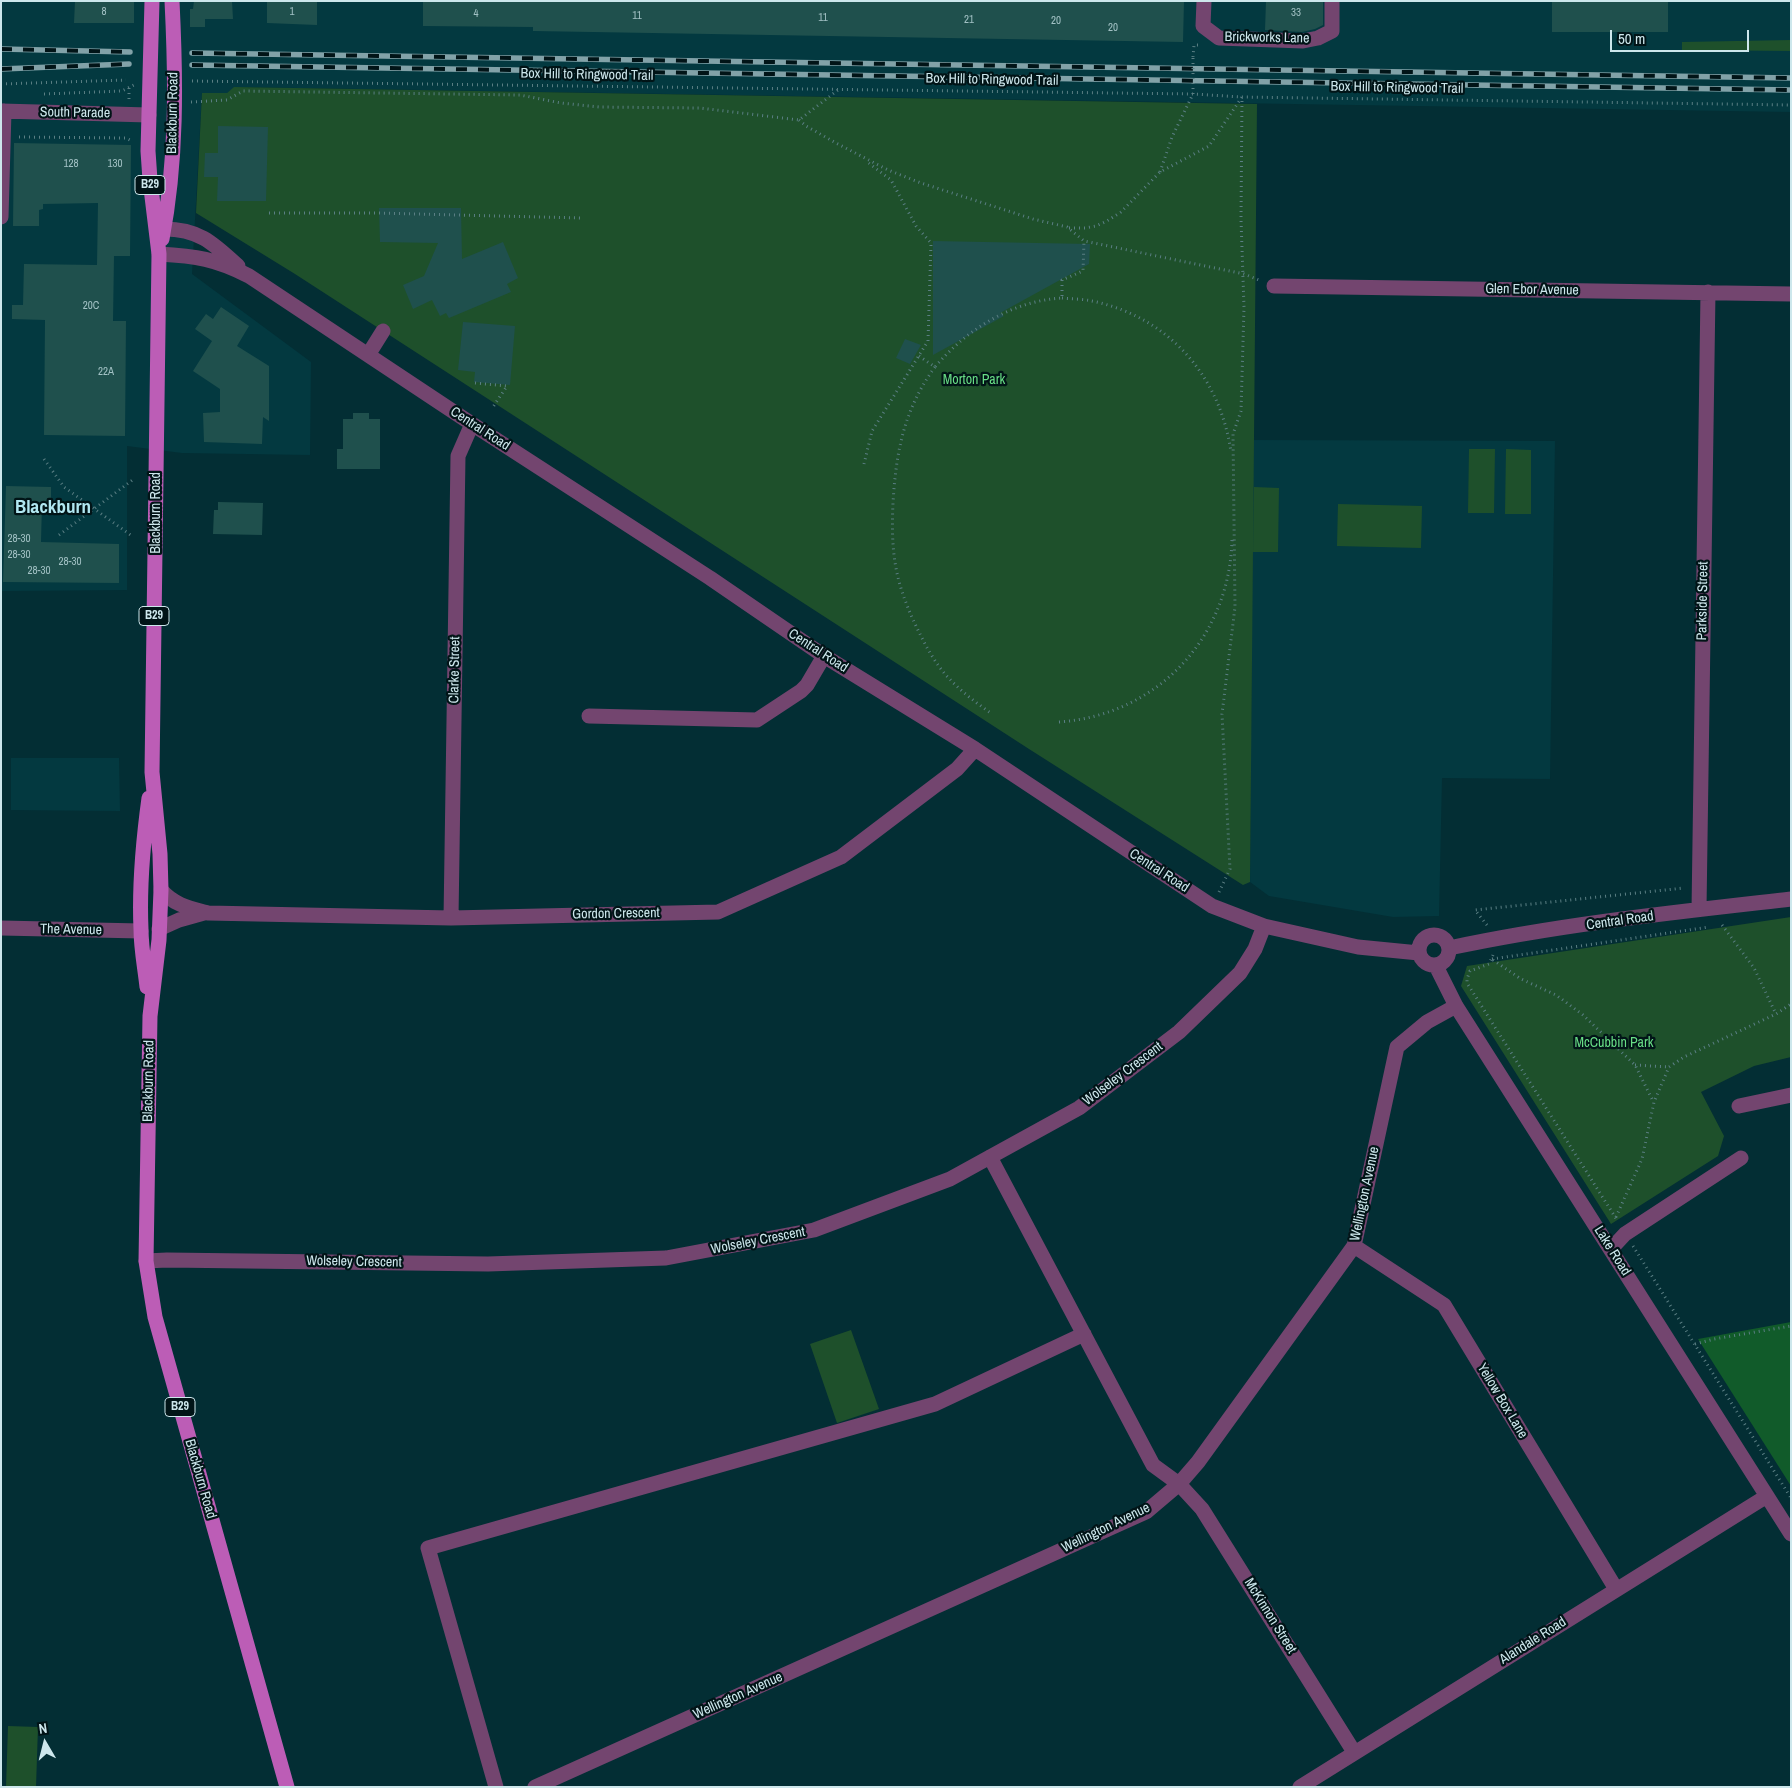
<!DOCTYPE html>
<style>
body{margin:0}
#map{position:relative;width:1792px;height:1788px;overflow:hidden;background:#032e34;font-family:"Archivo Narrow",sans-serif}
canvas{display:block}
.frame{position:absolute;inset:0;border:2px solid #cde7ec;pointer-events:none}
.north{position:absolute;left:20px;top:1718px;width:50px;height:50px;-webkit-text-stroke:4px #011417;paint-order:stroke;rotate:352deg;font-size:14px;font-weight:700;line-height:20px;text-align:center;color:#cde7ec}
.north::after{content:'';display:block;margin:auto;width:18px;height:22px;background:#cde7ec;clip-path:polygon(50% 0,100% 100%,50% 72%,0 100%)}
.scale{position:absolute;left:1610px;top:30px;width:139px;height:22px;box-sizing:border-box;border:2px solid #cde7ec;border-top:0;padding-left:6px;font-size:15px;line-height:18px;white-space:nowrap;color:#cde7ec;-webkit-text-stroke:4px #011417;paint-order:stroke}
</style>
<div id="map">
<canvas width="1792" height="1788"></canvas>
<div class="frame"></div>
<div class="north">N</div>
<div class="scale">50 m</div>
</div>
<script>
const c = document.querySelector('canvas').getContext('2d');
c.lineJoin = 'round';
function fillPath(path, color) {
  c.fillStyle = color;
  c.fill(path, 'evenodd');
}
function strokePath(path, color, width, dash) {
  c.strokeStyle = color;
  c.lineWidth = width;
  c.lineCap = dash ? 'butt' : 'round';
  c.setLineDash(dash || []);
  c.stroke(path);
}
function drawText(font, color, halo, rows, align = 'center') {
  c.font = font + ' "Archivo Narrow",sans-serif';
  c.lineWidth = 4.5;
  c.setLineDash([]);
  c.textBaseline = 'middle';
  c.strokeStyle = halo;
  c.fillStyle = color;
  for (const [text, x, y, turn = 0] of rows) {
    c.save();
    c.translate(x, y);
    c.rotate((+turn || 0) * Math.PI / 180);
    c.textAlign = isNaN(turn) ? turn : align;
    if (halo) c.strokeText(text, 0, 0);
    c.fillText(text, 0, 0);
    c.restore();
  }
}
const built = new Path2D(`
 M1,1H1791V112L235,87L227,93H202L192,274L311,362L310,455L182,453L127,446V590L1,591Z
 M1253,440L1555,441L1550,779L1442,778L1439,916L1393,917L1269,896L1250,882Z
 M11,758H119L120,811L11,810Z`);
const green = new Path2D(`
 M1791,40V51L1682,50V42Z
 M234,87L1257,104L1250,882L1243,885L1029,749L295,274L196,213L202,93H227Z
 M1469,449H1495L1494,513H1468Z
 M1506,449L1531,450V514H1505Z
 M1254,487L1279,488L1278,552H1253Z
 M1338,504L1422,506L1421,548L1337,546Z
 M1791,917V1057L1754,1066L1701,1092L1724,1136L1718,1156L1611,1224L1461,986L1467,966Z
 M851,1330L879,1409L837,1423L810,1344Z
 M8,1726L38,1727L36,1787H6Z`);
const forest = new Path2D(`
 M1791,1322V1486L1698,1339Z`);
const building = new Path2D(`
 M75,1H134V23H74Z
 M194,1H232L233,19H205V27H190V9H193Z
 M267,1H317V25L267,23Z
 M423,1H1184L1183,42L533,31V27L423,26Z
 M1266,1H1323V25L1315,29L1302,32L1265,30Z
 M1552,1H1668V32H1552Z
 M218,126L268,127L266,201H217L218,177H204L205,153H218Z
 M14,143L131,145L130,256H114L113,321H126L125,436L44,435L45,320L12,319V305H23L24,264L97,265L98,203L43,204V209L39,210V226H13Z
 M379,208H461L462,259L503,242L518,278L507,284L511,292L449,318L446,313L440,316L432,300L413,309L403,285L424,276L438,243L380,242Z
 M933,241L1090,244L1089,264L1000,313L1004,316L933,355Z
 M221,307L249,326L237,346L269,366V421L263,417L262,444L204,442L203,413L220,412V389L193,371L212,341L195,329L206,314L213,319Z
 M463,322L515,326L510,385L474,382L475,372L458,370Z
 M905,339L921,345L910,364L896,358Z
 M353,413H369V419H380V469H337V449H343V419H353Z
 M6,486L51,487V503H42L41,542L119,544V583L3,582Z
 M218,502L263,503L262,535L213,534L214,510H218Z`);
const path = new Path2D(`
 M1193,57L1194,45H1200
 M192,81L1193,94L1242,97L1791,105
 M1,84L126,80
 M44,94L122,91L134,85
 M129,99V88
 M191,102L227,100L243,91L520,95L561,103L599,107L700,108L799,120L838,90
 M799,120L806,126L836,143L888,170L921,183L1033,219L1067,227L1084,241L1244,274L1259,280
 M19,137L126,138L132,141
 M1160,172L1172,137L1193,94
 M269,213H375L581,218
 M1069,228H1085L1096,226L1107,221L1121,212L1160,172L1209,146L1242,97
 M1062,298C1072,299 1083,299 1092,301C1169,317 1220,376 1231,452
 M919,356L935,367C967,329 1012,301 1062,298V280L1083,271L1084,241
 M935,367C904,409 896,452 893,503C892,525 892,547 896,568C900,590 909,612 919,632C926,647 935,662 945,674C959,690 975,702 992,714
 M475,383L507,386L493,407
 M44,459L64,487L132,536
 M864,464L872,431L928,341L931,243L916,226L891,180L866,161
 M59,535L134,479
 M1059,722C1158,715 1230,637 1232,539
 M1219,892L1230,869L1222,714L1235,607L1233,434L1241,411L1244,307L1241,219L1242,97
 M1487,925L1475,910L1684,888
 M1722,925L1754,968L1776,1014
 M1493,955L1489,964L1470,971L1467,979V983L1617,1220
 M1492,959L1709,927
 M1493,960L1521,979L1556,995L1583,1015L1635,1065L1653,1101
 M1635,1065L1669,1067
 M1616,1217L1642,1159L1654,1102L1669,1067L1684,1057L1776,1014L1791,1004
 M1633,1246L1791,1498
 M1695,1344L1714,1339L1791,1326`);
const minor = new Path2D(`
 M1204,1L1203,26L1219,38L1303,41L1318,38L1332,31V1
 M1,111L149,115
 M1,217L4,111
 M164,229C199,229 213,243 238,266
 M159,254C196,256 216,259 249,276L472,424L710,578L824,656L975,749L1212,906L1264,926L1358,947L1419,953
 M1274,286L1791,294
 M368,355L383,331
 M589,716L757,720L801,691L807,685L824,656
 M161,890C174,905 189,908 208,913L451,918L718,912L841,857L957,769L975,749
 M1699,909L1708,292
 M451,918L458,456L472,424
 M1,928L141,931
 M159,929L179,920L204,913
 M1419 950a15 15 0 1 1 30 0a15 15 0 1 1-30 0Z
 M1449,948C1561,924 1677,912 1791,899
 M1436,966L1456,1006L1791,1534
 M1739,1106L1791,1095
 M990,1157L1153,1465L1179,1484L1202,1509L1354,1752
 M1354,1246L1444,1305L1616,1589
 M1611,1249L1625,1234L1741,1158
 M146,1261L167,1260L488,1264L666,1258L814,1230L950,1179L1079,1108L1179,1032L1240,973L1255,949L1264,926
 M496,1787L428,1548L935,1404L1084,1334
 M535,1787L1146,1512L1179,1484L1198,1462L1354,1246L1397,1047L1427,1022L1456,1006
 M1300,1787L1767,1496`);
const major = new Path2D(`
 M152,1L148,151L150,180L159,254L152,772L160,854L161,890L159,940L150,1016L146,1261L155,1317L287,1787
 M162,239C177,161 176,81 172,1
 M147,987C145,968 141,949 141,929C139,885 143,842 149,798`);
const rail = new Path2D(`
 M1,49L130,52
 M192,53L1791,78
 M192,65L1791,90
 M1,69L129,64`);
const pathBridge = new Path2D(`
 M1193,94V57`);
const numberNames = [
 ["8",104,12],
 ["1",292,12],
 ["33",1296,13],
 ["4",476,14],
 ["11",637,16],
 ["11",823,18],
 ["21",969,20],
 ["20",1056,21],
 ["20",1113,28],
 ["128",71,164],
 ["130",115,164],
 ["20C",91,306],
 ["22A",106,372],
 ["28-30",19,539],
 ["28-30",19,555],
 ["28-30",70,562],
 ["28-30",39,571]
];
const shields = [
 [150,185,30],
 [154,616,30],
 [180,1407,30]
];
const shieldNames = [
 ["B29",150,185],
 ["B29",154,616],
 ["B29",180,1407]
];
const streetNames = [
 ["Brickworks Lane",1267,38,1],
 ["Box Hill to Ringwood Trail",587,75,1],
 ["Box Hill to Ringwood Trail",992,80,1],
 ["Box Hill to Ringwood Trail",1397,88,1],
 ["South Parade",75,113,1],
 ["Blackburn Road",173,113,-89],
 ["Glen Ebor Avenue",1532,290,1],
 ["Central Road",480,429,33],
 ["Blackburn Road",156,513,-90],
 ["Parkside Street",1703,601,-89],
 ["Central Road",818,651,33],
 ["Clarke Street",455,670,-89],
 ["Central Road",1159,871,33],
 ["Gordon Crescent",616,914,-1],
 ["Central Road",1620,921,-8],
 ["The Avenue",71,930,1],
 ["Wolseley Crescent",1123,1074,-37],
 ["Blackburn Road",149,1081,-89],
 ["Wellington Avenue",1365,1194,-78],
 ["Wolseley Crescent",758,1241,-11],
 ["Lake Road",1612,1251,58],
 ["Wolseley Crescent",354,1262,1],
 ["Yellow Box Lane",1502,1401,59],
 ["Blackburn Road",200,1479,74],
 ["Wellington Avenue",1106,1528,-26],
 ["McKinnon Street",1270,1616,58],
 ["Alandale Road",1533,1641,-32],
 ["Wellington Avenue",738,1696,-24]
];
const parkNames = [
 ["Morton Park",974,380],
 ["McCubbin Park",1614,1043]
];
const districtNames = [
 ["Blackburn",53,508]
];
fillPath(built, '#033940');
fillPath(green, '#1e502b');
fillPath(forest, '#115b2a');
fillPath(building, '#1f504d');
strokePath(path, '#5b7f84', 3, [1, 4]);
strokePath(minor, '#73456f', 15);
strokePath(major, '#bc5db6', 15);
strokePath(rail, '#82a2a8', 5.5);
strokePath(rail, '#011417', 4, [11]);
strokePath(pathBridge, '#5b7f84', 3, [1, 4]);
drawText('11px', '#a2c1c4', null, numberNames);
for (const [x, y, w] of shields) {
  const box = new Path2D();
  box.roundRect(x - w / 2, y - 9.5, w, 19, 4);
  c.fillStyle = '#011417';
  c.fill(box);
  strokePath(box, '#cde7ec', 1);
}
drawText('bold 12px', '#cde7ec', null, shieldNames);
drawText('14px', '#cde7ec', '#011417', streetNames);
drawText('14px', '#68de86', '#011417', parkNames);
drawText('bold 19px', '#b1e7f1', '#011417', districtNames);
</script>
